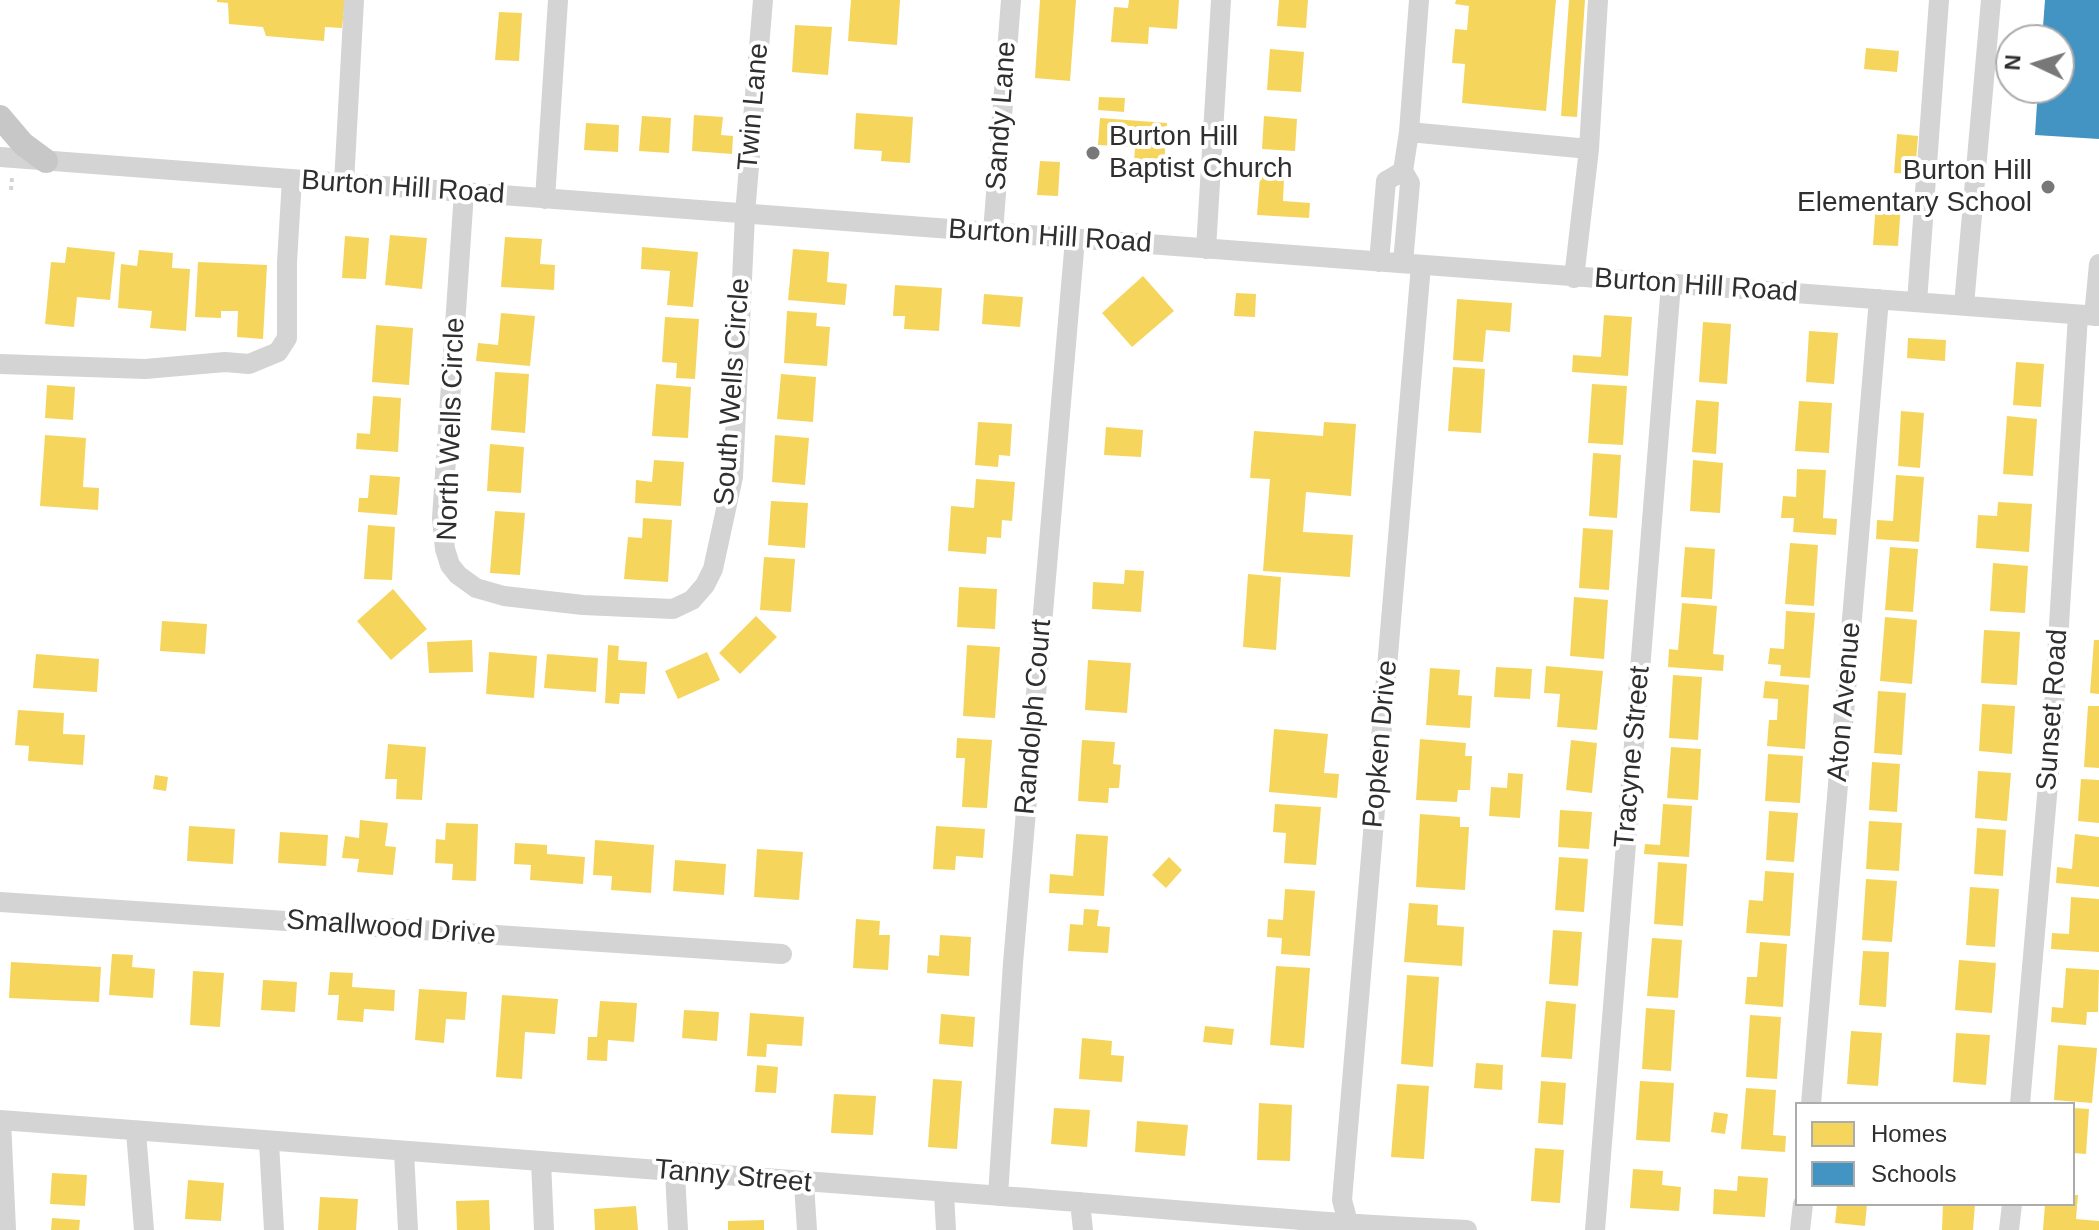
<!DOCTYPE html>
<style>
body{margin:0}
#map{position:relative;width:2099px;height:1230px;overflow:hidden;background:#fff;font-family:Helvetica,sans-serif}
canvas{display:block}
.legend{position:absolute;left:1795px;top:1102px;width:280px;height:104px;box-sizing:border-box;background:#fff;border:2px solid #acacac;margin:0;padding:10px 14px;list-style:none;font-size:24px;color:#2f2f2f}
.legend li{display:flex;align-items:center;gap:16px;height:40px}
.legend b{width:40px;border:2px solid #acacac}
.north{position:absolute;left:1995px;top:24px;width:80px;height:80px;box-sizing:border-box;background:#fff;border:2px solid #acacac;border-radius:50%;rotate:274deg;font-size:22px;font-weight:700;line-height:32px;text-align:center;color:#2f2f2f}
.north::after{content:'';display:block;margin:auto;width:28px;height:36px;background:#787878;clip-path:polygon(50% 0,100% 100%,50% 72%,0 100%)}
</style>
<div id="map">
<canvas width="2099" height="1230"></canvas>
<ul class="legend">
<li><b style="height:22px;background:#f6d55c"></b>Homes</li>
<li><b style="height:22px;background:#4393c3"></b>Schools</li>
</ul>
<div class="north">N</div>
</div>
<script>
const c = document.querySelector('canvas').getContext('2d');
c.lineJoin = 'round';
function fillPath(path, color) {
  c.fillStyle = color;
  c.fill(path, 'evenodd');
}
function strokePath(path, color, width, dash) {
  c.strokeStyle = color;
  c.lineWidth = width;
  c.lineCap = dash ? 'butt' : 'round';
  c.setLineDash(dash || []);
  c.stroke(path);
}
function drawText(font, color, halo, rows, align = 'center') {
  c.font = font + ' Helvetica,sans-serif';
  c.lineWidth = 8;
  c.setLineDash([]);
  c.textBaseline = 'middle';
  c.strokeStyle = halo;
  c.fillStyle = color;
  for (const [text, x, y, turn = 0] of rows) {
    c.save();
    c.translate(x, y);
    c.rotate((+turn || 0) * Math.PI / 180);
    c.textAlign = isNaN(turn) ? turn : align;
    if (halo) c.strokeText(text, 0, 0);
    c.fillText(text, 0, 0);
    c.restore();
  }
}
const homes = new Path2D(`
 M217,0H345L342,28L325,27L324,41L266,36L263,27L229,24L228,3L217,2Z
 M851,0H900L897,45L848,41Z
 M1040,0H1076L1070,81L1035,78Z
 M1129,0H1179L1177,29L1149,27L1148,44L1111,42L1114,7L1128,8Z
 M1279,0H1308L1306,28L1277,26Z
 M1456,0H1556L1546,111L1462,103L1465,64L1452,63L1455,29L1467,30L1469,6L1455,4Z
 M1569,0H1585L1577,117L1561,116Z
 M499,12L522,13L519,61L495,60Z
 M795,25L832,27L828,75L792,72Z
 M1866,48L1899,51L1897,72L1864,69Z
 M1270,49L1304,52L1301,92L1267,90Z
 M1099,97L1125,98L1124,112L1098,110Z
 M856,113L913,117L910,163L881,161L882,151L854,149Z
 M694,115L723,117L721,135L733,136L732,154L692,151Z
 M642,116L671,118L669,153L639,151Z
 M1264,116L1297,119L1295,151L1262,149Z
 M1100,118L1167,123L1164,166L1134,163L1135,147L1098,145Z
 M586,123L619,125L618,152L584,150Z
 M1897,134L1918,136L1915,174L1894,173Z
 M1040,161L1060,162L1058,196L1037,195Z
 M1260,177L1284,179L1283,201L1310,203L1309,218L1257,215Z
 M1876,202L1901,204L1898,246L1873,245Z
 M390,235L427,238L422,289L385,285Z
 M345,236L369,238L366,279L342,278Z
 M505,237L542,239L540,264L555,265L554,290L501,287Z
 M67,247L115,252L110,300L77,297L74,327L45,324L51,262L65,263Z
 M642,247L698,252L693,307L667,305L670,271L641,269Z
 M793,249L829,252L827,282L847,284L845,305L788,300Z
 M139,250L173,253L172,268L190,269L186,331L150,328L152,311L118,308L121,264L137,266Z
 M198,262L267,265L263,339L237,337L238,311H221V318L195,317Z
 M1143,276L1174,311L1132,347L1102,313Z
 M895,285L942,288L939,331L904,329L905,316H893Z
 M1236,293L1256,294L1255,317L1234,316Z
 M984,294L1023,297L1020,327L982,324Z
 M1457,299L1512,303L1510,332L1486,330L1483,362L1453,360Z
 M787,311L817,313L816,326L830,327L827,366L784,363Z
 M501,313L535,316L530,366L476,361L478,343L498,345Z
 M1604,315L1632,317L1628,376L1572,372L1573,355L1601,357Z
 M665,317L699,319L695,379L676,378L677,363L662,362Z
 M1703,322L1731,324L1727,384L1699,382Z
 M376,325L413,328L409,385L372,382Z
 M1809,331L1838,333L1834,384L1806,382Z
 M1908,338L1946,340L1945,361L1907,358Z
 M2016,362L2044,364L2041,407L2013,405Z
 M1453,367L1485,369L1481,433L1448,431Z
 M495,372L529,374L525,433L491,430Z
 M781,374L816,377L813,422L777,419Z
 M656,384L691,387L688,438L652,436Z
 M1592,384L1627,386L1623,445L1588,443Z
 M47,385L75,387L73,420L45,418Z
 M373,396L401,398L398,452L356,449L357,433L370,434Z
 M1696,400L1719,402L1716,454L1692,452Z
 M1799,401L1832,403L1829,453L1795,451Z
 M1901,411L1924,413L1920,468L1898,466Z
 M2007,416L2037,419L2033,476L2003,474Z
 M978,422L1012,424L1010,456L999,455L998,467L975,465Z
 M1324,422L1356,424L1351,496L1306,492L1303,532L1353,535L1350,577L1263,571L1270,479L1250,478L1254,431L1323,436Z
 M1106,427L1143,430L1141,457L1104,455Z
 M45,435L86,438L83,487L99,488L98,510L40,506Z
 M775,435L809,438L805,485L772,482Z
 M490,444L524,447L521,493L487,491Z
 M1593,453L1621,455L1617,518L1589,516Z
 M654,460L684,462L681,506L635,503L636,480L652,482Z
 M1693,460L1723,463L1720,513L1690,511Z
 M1797,469L1826,470L1823,518L1837,519L1836,535L1793,532L1794,518H1781L1783,496L1796,497Z
 M370,475L400,477L397,515L358,512L359,498H368Z
 M1896,475L1924,477L1919,542L1876,539L1877,520L1893,521Z
 M976,479L1015,482L1012,521L1002,520L1001,538L987,537L986,554L948,551L951,506L974,508Z
 M771,501L808,503L805,548L768,545Z
 M1998,502L2032,504L2029,552L1976,548L1978,515L1997,516Z
 M495,511L525,513L520,575L490,573Z
 M643,518L672,520L668,582L624,579L628,537L642,538Z
 M368,525L395,527L392,580L364,579Z
 M1583,528L1613,530L1609,590L1579,588Z
 M1790,543L1818,545L1814,606L1785,604Z
 M1685,547L1715,549L1712,599L1681,597Z
 M1890,547L1918,549L1913,612L1885,610Z
 M764,557L795,559L791,612L760,610Z
 M1993,563L2028,566L2025,613L1990,611Z
 M1125,570L1144,571L1141,612L1092,609L1093,582L1124,584Z
 M1248,574L1281,577L1276,650L1243,647Z
 M959,587L997,589L995,629L957,627Z
 M393,589L427,629L391,660L357,621Z
 M1574,597L1608,600L1604,659L1570,656Z
 M1682,603L1717,606L1713,654L1724,655L1723,671L1668,667L1669,649L1678,650Z
 M1786,611L1815,613L1810,678L1780,676L1781,665L1768,664L1770,648L1784,649Z
 M756,616L777,637L740,674L719,653Z
 M1885,617L1917,620L1912,684L1880,681Z
 M162,621L207,624L205,654L160,651Z
 M1984,630L2020,632L2017,685L1981,683Z
 M472,640L473,672L429,673L427,642Z
 M2094,640H2099V694L2090,693Z
 M608,645L619,646L618,660L647,662L645,694L620,693L619,704L605,703Z
 M967,645L1000,647L995,718L963,716Z
 M489,652L537,656L534,698L486,694Z
 M707,652L720,680L678,699L665,671Z
 M36,654L99,659L97,692L33,688Z
 M547,654L598,658L596,692L544,688Z
 M1088,660L1131,663L1127,713L1085,710Z
 M1546,666L1603,671L1597,730L1557,727L1560,694L1544,693Z
 M1496,667L1532,669L1530,699L1494,697Z
 M1430,668L1460,670L1458,695L1472,696L1470,728L1426,725Z
 M1673,675L1702,677L1698,740L1669,738Z
 M1765,681L1809,685L1805,749L1767,746L1769,720H1777L1778,699L1763,698Z
 M1878,691L1906,693L1902,755L1874,753Z
 M1982,704L2015,706L2012,754L1979,751Z
 M2088,706H2099V768L2084,767Z
 M18,710L64,713L63,734L85,735L83,765L28,761L29,746L15,745Z
 M1274,729L1328,734L1324,773L1339,774L1337,798L1269,792Z
 M957,738L992,740L987,808L962,807L965,758H956Z
 M1420,739L1466,743L1465,756H1472L1470,790H1458L1457,802L1416,800Z
 M1082,740L1115,742L1113,764L1121,765L1119,788H1109L1108,803L1078,801Z
 M1571,740L1597,743L1592,793L1566,790Z
 M388,744L426,747L422,800L396,799L397,779H385Z
 M1671,747L1701,749L1698,800L1667,798Z
 M1768,754L1803,756L1800,803L1765,801Z
 M1872,762L1900,764L1897,812L1869,810Z
 M1978,771L2011,773L2007,821L1975,818Z
 M1508,773L1523,774L1520,818L1489,816L1491,787L1507,788Z
 M155,775L168,777L166,791L153,789Z
 M2081,779L2099,780V823L2078,821Z
 M1275,804L1321,807L1316,865L1284,863L1286,833L1273,832Z
 M1663,804L1692,806L1689,857L1644,854L1645,844L1660,845Z
 M1560,810L1592,812L1589,849L1558,847Z
 M1769,811L1798,813L1794,862L1766,860Z
 M1420,814L1460,817V827H1469L1465,890L1416,887Z
 M360,820L388,823L385,846L396,847L393,875L357,872L359,859L342,858L345,836L359,838Z
 M1869,821L1902,823L1899,871L1866,869Z
 M446,823L478,824L476,881L452,880L453,864L435,863L436,839L445,840Z
 M189,826L235,829L233,864L187,861Z
 M936,826L985,829L983,858L956,856L955,870L933,869Z
 M1977,828L2006,830L2003,876L1974,874Z
 M280,832L328,835L326,866L278,863Z
 M1076,834L1108,836L1104,896L1049,893L1050,874L1073,876Z
 M2075,834L2099,837V887L2056,883L2057,867L2072,869Z
 M595,840L654,845L651,893L611,890L612,876L593,875Z
 M515,843L547,845V854L585,857L583,884L530,880L531,865L514,864Z
 M757,849L803,852L799,900L754,897Z
 M1169,857L1182,870L1166,888L1152,875Z
 M1559,857L1588,859L1584,912L1555,910Z
 M675,860L726,864L724,895L673,891Z
 M1658,862L1687,864L1683,926L1654,924Z
 M1765,871L1794,873L1790,936L1746,933L1749,900L1763,901Z
 M1866,879L1897,881L1892,942L1862,940Z
 M1970,887L1999,889L1995,947L1966,945Z
 M1285,889L1315,891L1310,956L1281,954L1282,938L1267,937L1268,919L1283,920Z
 M2071,897L2099,899V952L2051,949L2052,933L2069,934Z
 M1409,903L1438,905L1437,925L1464,927L1462,966L1404,962Z
 M1084,909L1099,910L1097,926L1110,927L1108,953L1068,951L1070,924L1083,925Z
 M856,919L880,921L879,935H890L888,970L853,968Z
 M1553,930L1582,932L1578,986L1549,984Z
 M940,935L971,937L969,976L927,973L928,955L939,956Z
 M1652,938L1682,940L1678,998L1647,996Z
 M1760,942L1787,944L1783,1007L1745,1004L1747,977H1757Z
 M1863,951L1889,952L1886,1007L1859,1005Z
 M112,954L133,955L132,967L155,969L153,998L109,995Z
 M1959,960L1996,963L1992,1013L1955,1010Z
 M11,962L101,967L99,1002L9,998Z
 M1276,966L1310,968L1304,1048L1270,1045Z
 M2066,968L2099,970L2098,1012H2087L2086,1025L2051,1022L2052,1007L2063,1008Z
 M193,971L224,973L220,1027L190,1025Z
 M330,972L353,973L352,987L395,990L394,1011L364,1009L363,1022L337,1020L339,995H328Z
 M1407,975L1439,977L1433,1067L1401,1064Z
 M263,980L297,982L295,1012L261,1010Z
 M419,989L467,992L465,1020L446,1019L444,1043L415,1040Z
 M502,995L558,999L555,1034L525,1032L522,1079L496,1077Z
 M600,1001L637,1003L634,1042L608,1040L607,1061L587,1060L588,1037H597Z
 M1546,1001L1576,1004L1572,1059L1541,1057Z
 M1646,1008L1675,1010L1671,1071L1642,1069Z
 M684,1010L719,1012L717,1041L682,1038Z
 M750,1013L804,1017L802,1046L767,1044L766,1057L747,1056Z
 M941,1014L975,1017L973,1047L939,1044Z
 M1750,1015L1781,1017L1777,1079L1746,1077Z
 M1205,1026L1234,1029L1232,1045L1203,1042Z
 M1851,1031L1882,1033L1878,1086L1847,1084Z
 M1956,1033L1990,1035L1986,1085L1953,1082Z
 M1082,1038L1112,1041L1111,1055L1124,1056L1122,1082L1079,1079Z
 M2058,1045L2097,1048L2092,1103L2054,1100Z
 M1476,1063L1503,1065L1502,1090L1474,1088Z
 M757,1065L778,1067L776,1093L755,1092Z
 M933,1079L962,1081L957,1149L928,1147Z
 M1541,1081L1566,1083L1563,1125L1538,1123Z
 M1640,1081L1674,1083L1670,1142L1636,1140Z
 M1397,1084L1429,1086L1424,1159L1391,1157Z
 M1746,1088L1776,1090L1773,1135L1786,1136L1785,1152L1741,1149Z
 M834,1094L876,1096L873,1135L831,1133Z
 M1259,1103L1292,1105L1290,1161L1257,1160Z
 M1054,1108L1090,1110L1087,1147L1051,1144Z
 M2073,1108L2089,1109L2086,1154L2073,1153Z
 M1714,1112L1728,1114L1725,1134L1711,1132Z
 M1137,1121L1188,1125L1185,1156L1135,1152Z
 M1535,1148L1564,1150L1560,1203L1531,1201Z
 M1633,1169L1663,1171L1662,1185L1681,1187L1679,1211L1630,1208Z
 M52,1173L87,1175L85,1206L50,1204Z
 M1738,1176L1768,1178L1765,1217L1713,1214L1714,1189L1737,1191Z
 M188,1180L224,1183L221,1221L185,1219Z
 M2073,1195H2078L2076,1219L2099,1221V1230H2043L2045,1204H2073Z
 M320,1197L358,1199L356,1230H318Z
 M489,1200L490,1230H457L456,1201Z
 M1837,1204H1867L1865,1226L1835,1223Z
 M1943,1204H1975L1973,1230H1942Z
 M636,1206L638,1230H595L594,1209Z
 M52,1218L80,1220L79,1230H51Z
 M764,1220V1230H728V1221Z`);
const schools = new Path2D(`
 M2045,0H2099V139L2035,135L2038,88H2059V40H2042Z`);
const path = new Path2D(`
 M11,190L12,178`);
const minor = new Path2D(`
 M1409,132L1589,149L1598,0
 M0,157L2099,316
 M344,183L354,0
 M464,192L442,518L445,549L450,565L458,575L476,588L504,596L583,605L673,609L692,600L705,585L713,569L733,477L745,214L763,0
 M545,199L558,0
 M993,232L1011,0
 M1206,249L1221,0
 M1379,262L1386,181L1403,171
 M1403,263L1410,183L1403,171L1409,132L1419,0
 M1574,278L1589,149
 M1917,302L1939,0
 M1964,305L1991,0
 M2094,316L2099,264
 M0,364L145,369L225,362L249,364L278,352L287,338V262L292,179
 M0,902L782,954
 M1811,1104L1879,299
 M2020,1104L2052,739L2078,315
 M0,1120C334,1148 668,1172 1002,1196C1157,1208 1312,1223 1467,1230
 M1,1120L6,1230
 M136,1132L144,1230
 M269,1143L274,1230
 M404,1152L408,1230
 M541,1161L544,1230
 M675,1173L678,1230
 M804,1184L807,1230
 M944,1193L946,1230
 M998,1196L1013,963L1075,239
 M1080,1202L1083,1230
 M1350,1230L1342,1200L1421,265
 M1595,1230L1671,284
 M1800,1230L1803,1204
 M2009,1230L2012,1204`);
const major = new Path2D(`
 M0,117L23,144L46,161`);
const markers = [
 [1093,153,8,"#787878"],
 [2048,187,8,"#787878"]
];
const streetNames = [
 ["Twin Lane",754,107,-85],
 ["Sandy Lane",1002,116,-86],
 ["Burton Hill Road",403,188,4],
 ["Burton Hill Road",1050,237,4],
 ["Burton Hill Road",1696,286,4],
 ["South Wells Circle",733,392,-86],
 ["North Wells Circle",452,429,-88],
 ["Aton Avenue",1845,702,-85],
 ["Sunset Road",2053,710,-86],
 ["Randolph Court",1034,717,-85],
 ["Popken Drive",1381,744,-85],
 ["Tracyne Street",1633,757,-85],
 ["Smallwood Drive",391,928,4],
 ["Tanny Street",733,1177,5]
];
const poiNames = [
 ["Burton Hill",1109,137],
 ["Baptist Church",1109,169],
 ["Burton Hill",2032,171,"right"],
 ["Elementary School",2032,203,"right"]
];
fillPath(homes, '#f6d55c');
fillPath(schools, '#4393c3');
strokePath(path, '#d4d4d4', 4, [4, 4]);
strokePath(minor, '#d4d4d4', 20);
strokePath(major, '#c7c7c7', 24);
for (const [x, y, r, color] of markers) {
  const dot = new Path2D();
  dot.arc(x, y, r, 0, 2 * Math.PI);
  c.fillStyle = color;
  c.fill(dot);
  strokePath(dot, '#fff', 3);
}
drawText('28px', '#2f2f2f', '#fff', streetNames);
drawText('28px', '#2f2f2f', '#fff', poiNames, 'left');
</script>
